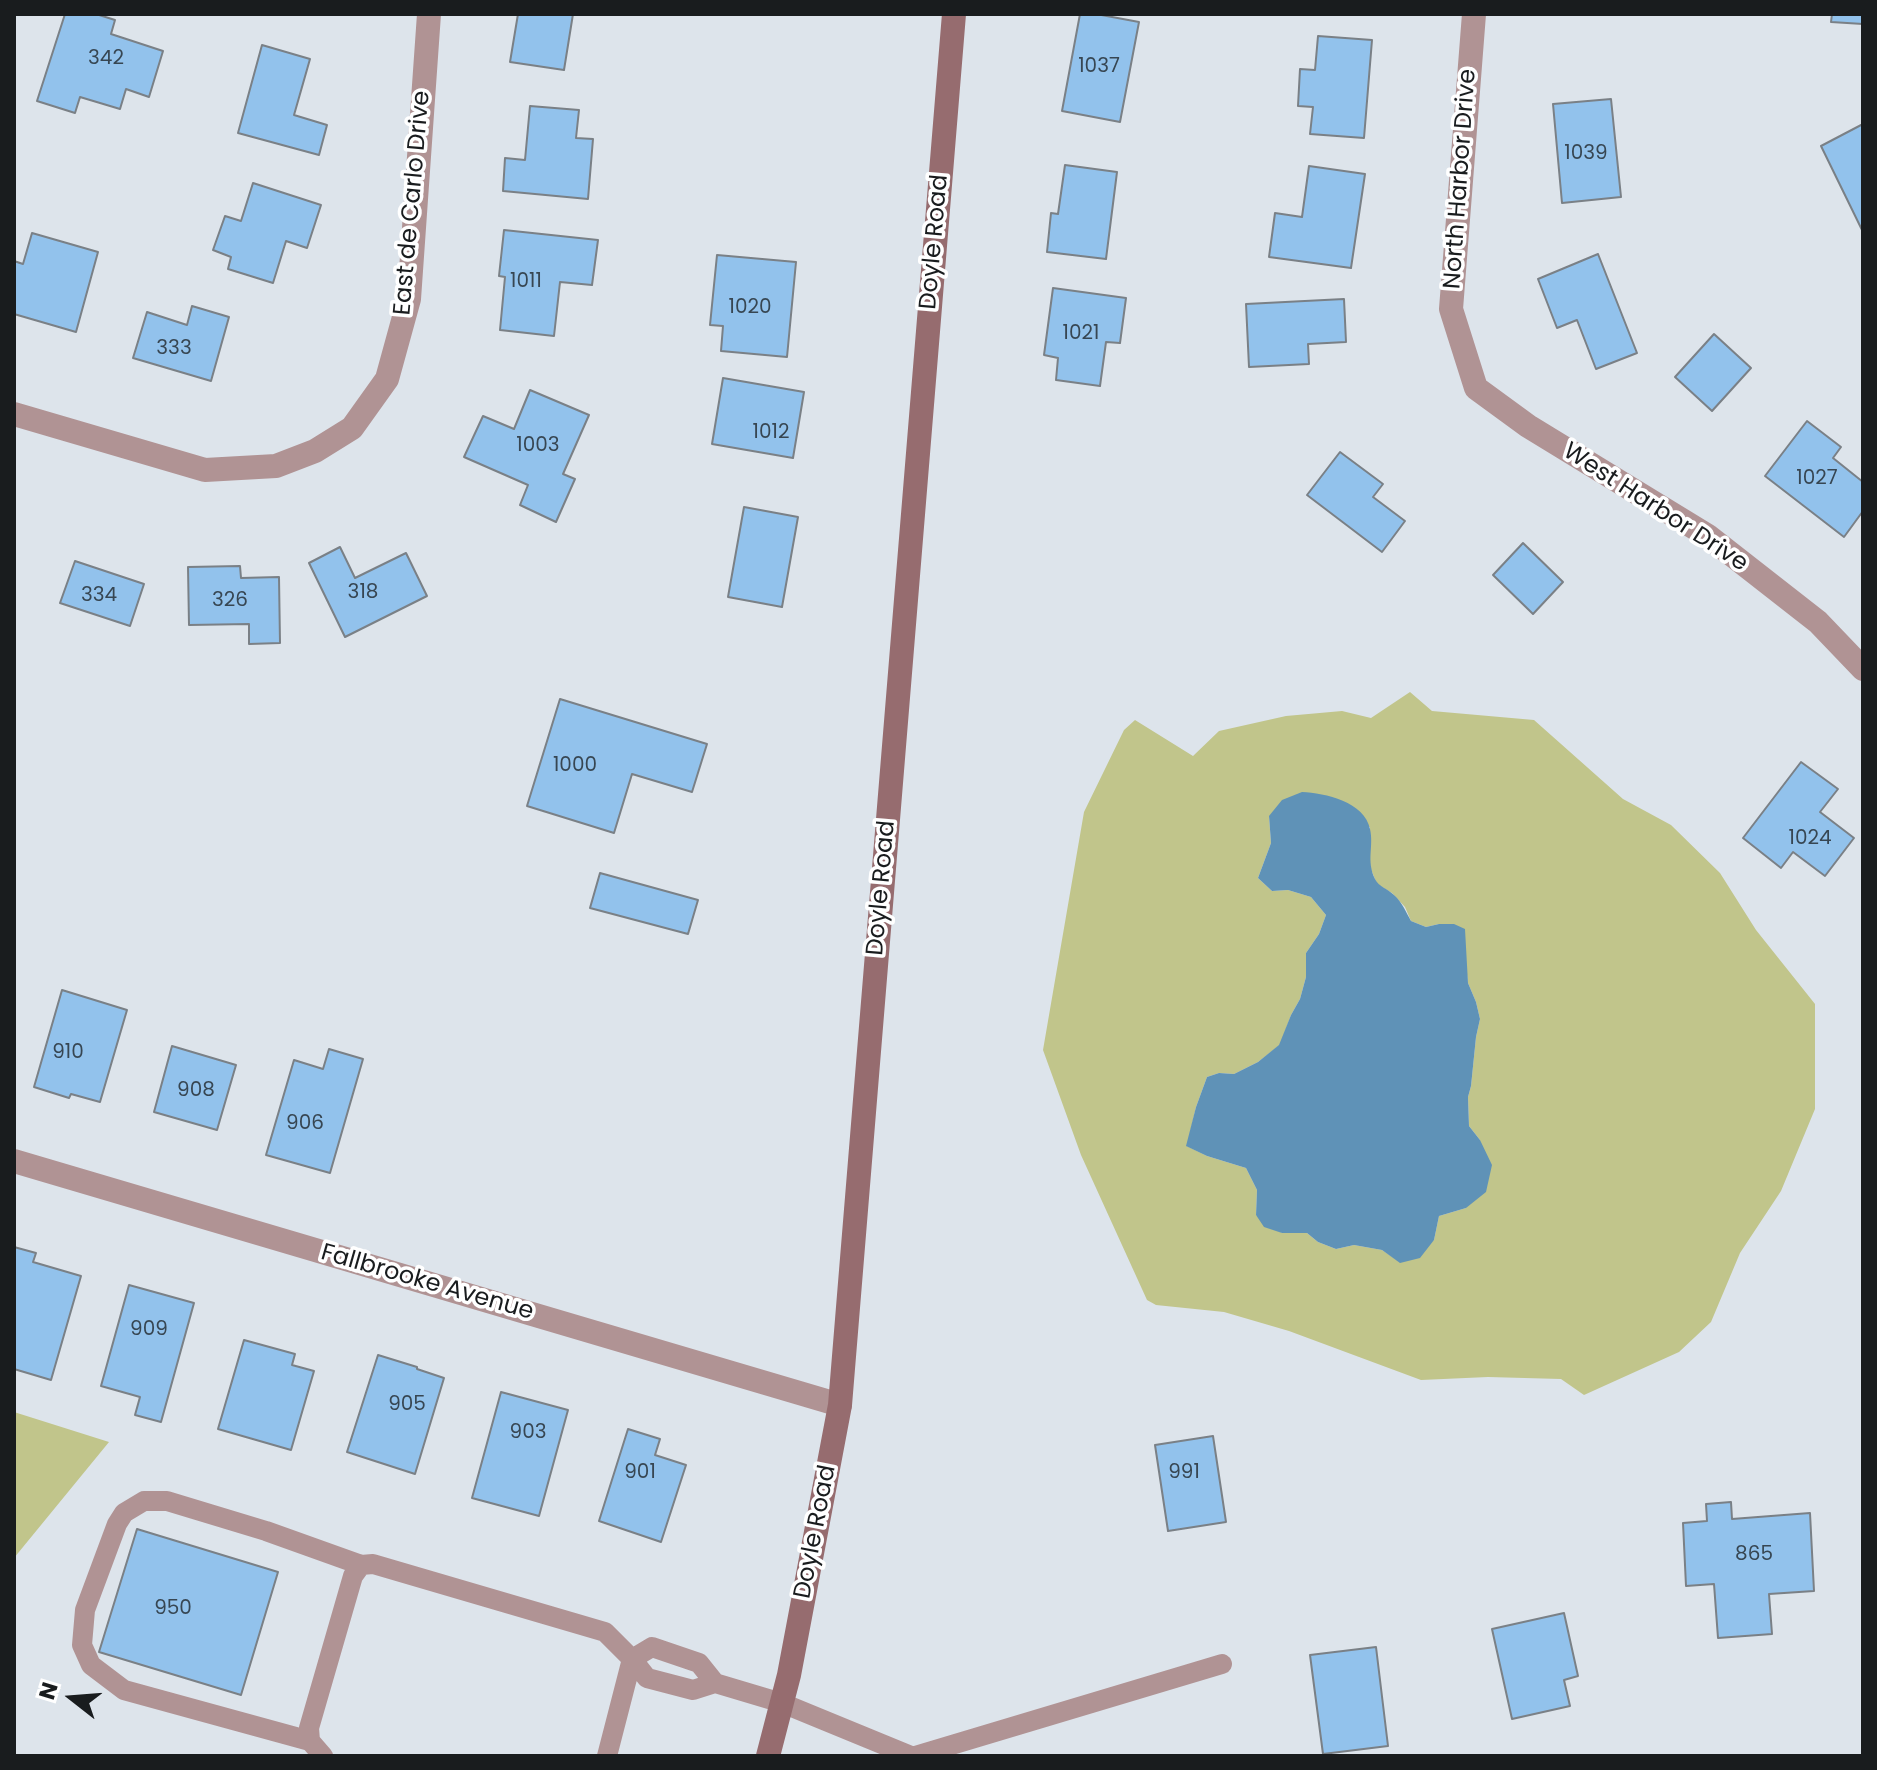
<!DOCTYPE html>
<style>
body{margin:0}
#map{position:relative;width:1877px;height:1770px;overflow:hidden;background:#dde4eb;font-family:Poppins,sans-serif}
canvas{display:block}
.frame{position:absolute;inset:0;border:16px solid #191c1e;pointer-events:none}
.north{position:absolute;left:32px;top:1658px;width:80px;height:80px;-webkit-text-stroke:6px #fff;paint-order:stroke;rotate:287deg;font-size:22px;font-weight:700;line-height:32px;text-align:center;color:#191c1e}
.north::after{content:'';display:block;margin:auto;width:28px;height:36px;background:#191c1e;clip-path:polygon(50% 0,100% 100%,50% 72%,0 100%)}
</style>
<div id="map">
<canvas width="1877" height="1770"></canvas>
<div class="frame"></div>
<div class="north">N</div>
</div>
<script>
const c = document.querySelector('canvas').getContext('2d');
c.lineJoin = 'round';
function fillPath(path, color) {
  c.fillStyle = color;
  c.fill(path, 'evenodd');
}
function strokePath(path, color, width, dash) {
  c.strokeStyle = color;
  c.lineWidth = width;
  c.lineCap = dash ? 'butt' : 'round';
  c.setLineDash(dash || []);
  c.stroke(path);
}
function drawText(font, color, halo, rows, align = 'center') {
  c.font = font + ' Poppins,sans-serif';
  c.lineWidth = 7;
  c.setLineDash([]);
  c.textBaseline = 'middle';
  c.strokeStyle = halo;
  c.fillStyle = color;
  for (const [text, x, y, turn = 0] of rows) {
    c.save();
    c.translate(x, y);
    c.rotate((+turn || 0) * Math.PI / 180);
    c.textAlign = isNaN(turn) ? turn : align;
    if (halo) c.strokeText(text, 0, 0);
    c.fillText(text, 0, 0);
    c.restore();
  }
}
const green = new Path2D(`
 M1410,692L1432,711L1534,720L1623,799L1671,825L1720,873L1756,930L1815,1004V1109L1781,1191L1740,1253L1711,1322L1679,1352L1584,1395L1561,1379L1488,1377L1421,1380L1289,1331L1224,1312L1156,1305L1147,1300L1081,1155L1043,1050L1084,812L1124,730L1135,720L1193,756L1219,731L1286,716L1342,711L1371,718ZM1269,816L1370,827V867L1377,884L1392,893L1405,907L1411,921L1426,927L1439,924L1465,957L1468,983L1476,1002L1480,1019L1476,1037L1471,1086L1468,1097L1469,1126L1480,1140L1466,1208L1439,1216L1434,1240L1400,1262L1382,1250L1354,1245L1336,1249L1318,1242L1307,1233H1282L1256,1215L1257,1190L1246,1168L1207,1156L1187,1146L1196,1107L1207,1077L1219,1073L1234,1074L1258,1062L1280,1045L1291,1015L1300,999L1306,977V953L1319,934L1326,915L1311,897L1288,890L1272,891L1258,878L1271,843Z
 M14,1412L109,1442L14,1558Z`);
const water = new Path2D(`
 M1302,792C1325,793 1365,802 1370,829C1374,847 1366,860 1375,879C1379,887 1387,888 1394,895C1402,902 1406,912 1411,921L1426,927L1439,924H1454L1465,929L1468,983L1476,1002L1480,1019L1476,1037L1471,1086L1468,1097L1469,1126L1480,1140L1492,1165L1486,1192L1466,1208L1439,1216L1434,1240L1420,1258L1400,1263L1382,1250L1354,1245L1336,1249L1318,1242L1307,1233H1282L1264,1227L1256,1215L1257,1190L1246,1168L1207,1156L1186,1146L1196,1107L1207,1077L1219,1073L1234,1074L1258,1062L1279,1045L1291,1015L1300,999L1306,977V953L1319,934L1326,915L1311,897L1288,890L1272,891L1258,878L1271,843L1269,816L1282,800Z`);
const building = new Path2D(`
 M65,14H96L115,20L111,34L163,51L149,97L126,89L120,109L80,97L75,113L37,101Z
 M518,14H573L564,70L510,62Z
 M1080,14H1096L1139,22L1120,122L1062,111Z
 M1832,14H1863V24L1831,22Z
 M1318,36L1372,40L1364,138L1310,134L1313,107L1298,106L1300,69L1315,70Z
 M262,45L310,59L294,115L327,125L319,155L238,133Z
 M1611,99L1621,197L1562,203L1553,104Z
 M530,106L579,110L576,138L593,139L588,199L503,191L505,158L525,160Z
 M1863,124V232L1821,146Z
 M1065,165L1117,172L1106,259L1047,252L1051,213L1058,214Z
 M1309,166L1365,174L1351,268L1269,257L1275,213L1302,217Z
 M253,183L321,205L307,248L286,241L273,283L228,269L231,257L213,250L225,216L241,221Z
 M504,230L598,240L592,285L560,282L554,336L500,330L505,277L499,276Z
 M32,233L98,252L76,332L14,314V261L23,264Z
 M1598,254L1637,353L1596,369L1577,320L1557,328L1538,279Z
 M717,255L796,262L787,357L721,351L723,326L710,325Z
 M1053,288L1126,298L1120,343L1106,342L1100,386L1056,380L1058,358L1044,355Z
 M1344,299L1346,342L1308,344L1309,364L1249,367L1246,304Z
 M192,306L229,317L211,381L133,358L147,312L187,325Z
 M1714,334L1751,368L1712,411L1675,377Z
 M723,378L804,392L793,458L712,444Z
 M530,390L589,415L563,474L575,479L556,522L520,505L528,485L464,457L483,416L514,429Z
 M1807,421L1841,447L1833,458L1863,482V511L1844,537L1765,476Z
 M1340,452L1383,484L1373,497L1405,521L1382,552L1307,495Z
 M744,507L798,517L782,607L728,597Z
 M1523,543L1563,582L1533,614L1493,575Z
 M340,547L355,578L406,553L427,596L345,637L309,563Z
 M75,561L144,584L130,626L60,603Z
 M240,566L241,578L279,577L280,643L249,644V624L189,625L188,567Z
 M560,699L707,744L692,792L632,774L614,833L527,806Z
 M1801,762L1838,789L1820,812L1854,838L1825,876L1793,852L1781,868L1743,838Z
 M600,873L698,900L688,934L590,908Z
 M62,990L127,1010L100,1102L71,1094L69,1098L34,1087Z
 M172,1046L236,1065L217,1130L154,1112Z
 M329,1049L363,1059L330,1173L266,1155L294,1060L323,1069Z
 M14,1247L36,1253L33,1262L81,1276L51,1380L14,1369Z
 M129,1285L194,1303L161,1422L135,1415L140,1397L101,1386Z
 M244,1340L295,1354L292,1365L314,1371L291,1450L218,1429Z
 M378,1355L417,1367V1369L444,1378L415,1474L347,1452Z
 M501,1392L568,1410L539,1516L472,1498Z
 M628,1429L660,1439L655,1455L686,1465L661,1542L599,1521Z
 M1213,1436L1226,1522L1168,1531L1155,1445Z
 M1731,1502L1732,1519L1810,1513L1814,1591L1769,1594L1772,1634L1718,1638L1714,1584L1686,1586L1683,1523L1707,1521L1706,1504Z
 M137,1529L278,1572L241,1695L99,1652Z
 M1564,1613L1578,1676L1564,1680L1570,1706L1512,1719L1492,1629Z
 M1376,1647L1388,1746L1323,1754L1310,1655Z`);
const lane = new Path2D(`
 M715,1683L699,1663L652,1647L632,1659L647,1678L693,1690L715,1683L782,1703L911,1756
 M310,1741L124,1690L91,1665L82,1645L85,1610L117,1524L124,1513L144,1501H167L266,1531L361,1565
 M323,1756L310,1741L309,1728L353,1576L361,1565L373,1564L605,1632L632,1659L607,1756
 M915,1756L1222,1664`);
const street = new Path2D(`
 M1474,14L1451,309L1476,388L1528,426L1708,536L1818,622L1863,669
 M14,414L205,470L276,466L315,451L352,428L387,379L409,299L429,14
 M14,1161L840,1405`);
const secondary = new Path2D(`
 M768,1756L789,1675L840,1405L954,14`);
const numberNames = [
 ["342",106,59],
 ["1037",1099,67],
 ["1039",1586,154],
 ["1011",526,282],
 ["1020",750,308],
 ["1021",1081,334],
 ["333",174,349],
 ["1012",771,433],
 ["1003",538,446],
 ["1027",1817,479],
 ["318",363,593],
 ["334",99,596],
 ["326",230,601],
 ["1000",575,766],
 ["1024",1810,839],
 ["910",68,1053],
 ["908",196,1091],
 ["906",305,1124],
 ["909",149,1330],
 ["905",407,1405],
 ["903",528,1433],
 ["901",640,1473],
 ["991",1184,1473],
 ["865",1754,1555],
 ["950",173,1609]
];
const streetNames = [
 ["North Harbor Drive",1461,179,-86],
 ["East de Carlo Drive",413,203,-85],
 ["Doyle Road",935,242,-85],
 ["West Harbor Drive",1655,508,33],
 ["Doyle Road",882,888,-85],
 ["Fallbrooke Avenue",427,1283,16],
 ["Doyle Road",816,1532,-79]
];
fillPath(green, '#c1c58b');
fillPath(water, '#5f92b7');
fillPath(building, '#92c2ec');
strokePath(building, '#7a8086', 2);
strokePath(lane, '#b09394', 20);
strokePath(street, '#b09394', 24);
strokePath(secondary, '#966c6f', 24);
drawText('20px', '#374652', null, numberNames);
drawText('24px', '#191c1e', '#fff', streetNames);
</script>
